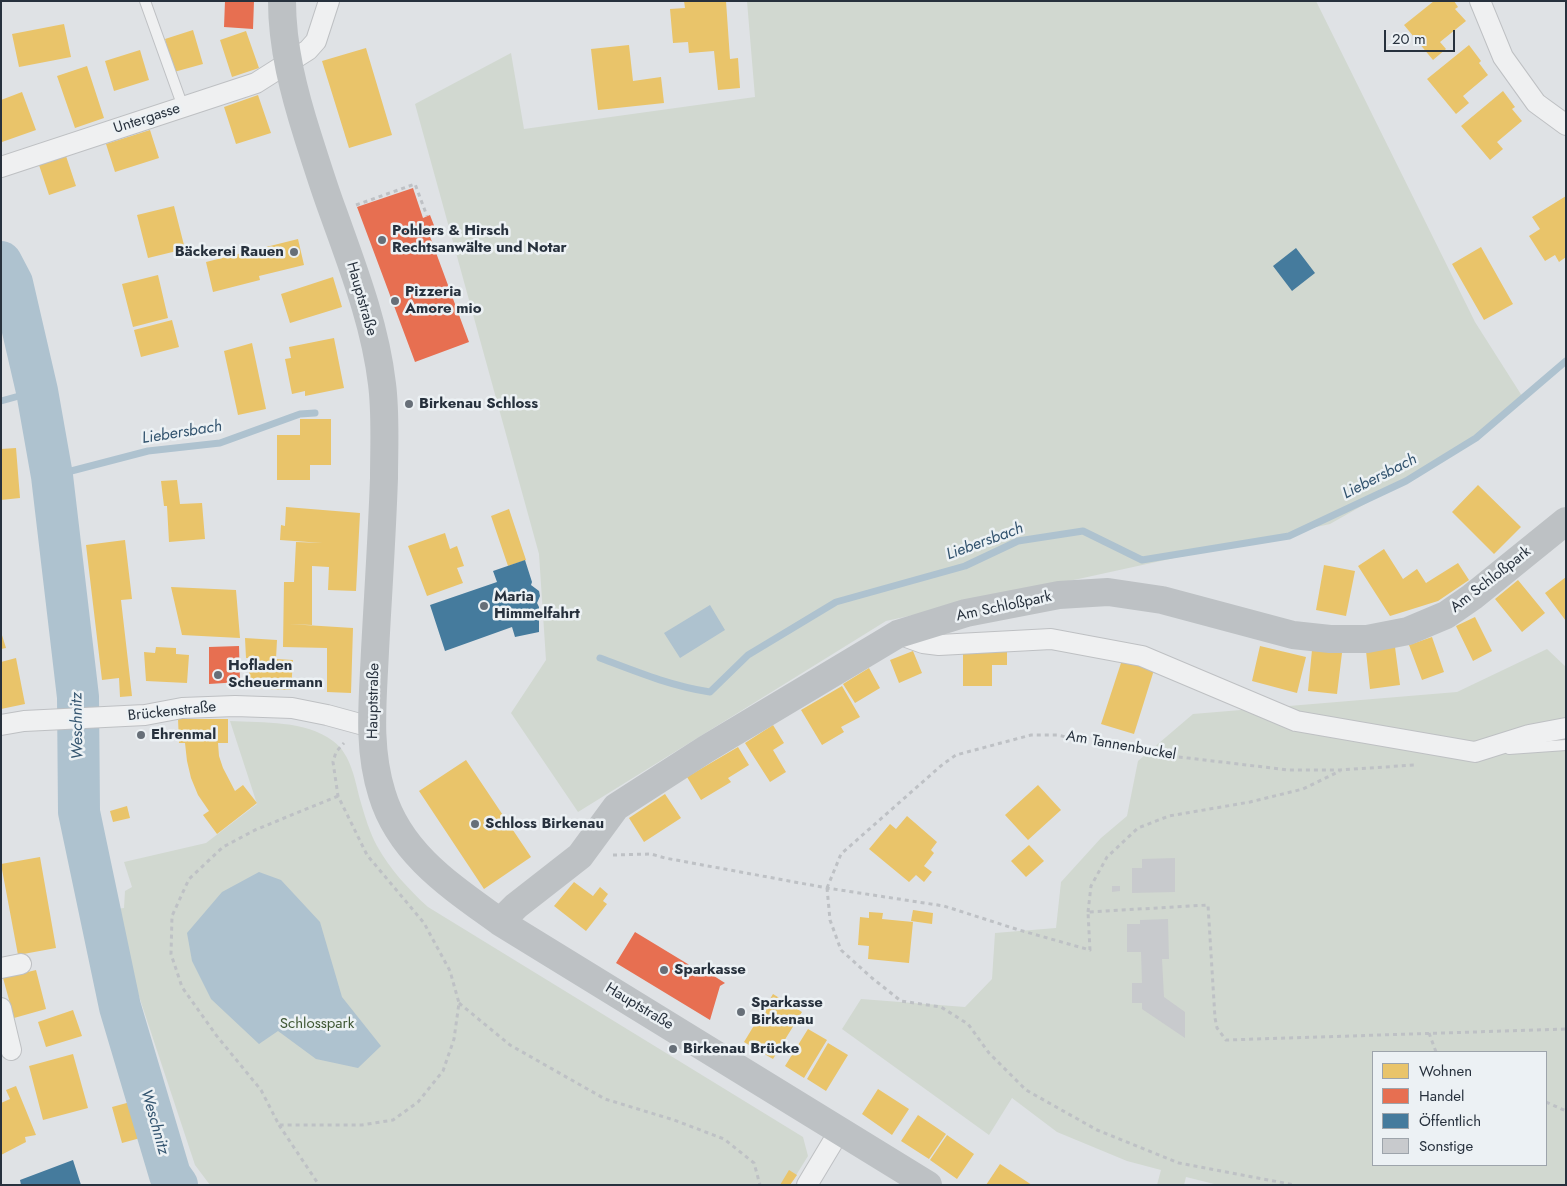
<!DOCTYPE html>
<meta charset="utf-8">
<style>
body{margin:0}
#map{position:relative;width:1567px;height:1186px;overflow:hidden;background:#dfe2e5;font-family:Jost,sans-serif}
canvas{display:block}
.frame{position:absolute;inset:0;border:2px solid #27313d;pointer-events:none}
.legend{position:absolute;left:1372px;top:1051px;width:175px;height:115px;box-sizing:border-box;background:#ecf1f4;border:1px solid #9da4ab;margin:0;padding:6px 9px;list-style:none;font-size:15px;color:#27313d}
.legend li{display:flex;align-items:center;gap:10px;height:25px}
.legend b{width:25px;border:1px solid #9da4ab}
.scale{position:absolute;left:1384px;top:30px;width:71px;height:22px;box-sizing:border-box;border:2px solid #27313d;border-top:0;padding-left:6px;font-size:15px;line-height:18px;white-space:nowrap;color:#27313d;-webkit-text-stroke:4px #ecf1f4;paint-order:stroke}
</style>
<div id="map">
<canvas width="1567" height="1186"></canvas>
<div class="frame"></div>
<ul class="legend">
<li><b style="height:14px;background:#e9c46a"></b>Wohnen</li>
<li><b style="height:14px;background:#e76f51"></b>Handel</li>
<li><b style="height:14px;background:#457b9d"></b>Öffentlich</li>
<li><b style="height:14px;background:#c8cacd"></b>Sonstige</li>
</ul>
<div class="scale">20 m</div>
</div>
<script>
const c = document.querySelector('canvas').getContext('2d');
c.lineJoin = 'round';
function fillPath(path, color) {
  c.fillStyle = color;
  c.fill(path, 'evenodd');
}
function strokePath(path, color, width, dash) {
  c.strokeStyle = color;
  c.lineWidth = width;
  c.lineCap = dash ? 'butt' : 'round';
  c.setLineDash(dash || []);
  c.stroke(path);
}
function drawText(font, color, halo, rows, align = 'center') {
  c.font = font + ' Jost,sans-serif';
  c.lineWidth = 5;
  c.setLineDash([]);
  c.textBaseline = 'middle';
  c.strokeStyle = halo;
  c.fillStyle = color;
  for (const [text, x, y, turn = 0] of rows) {
    c.save();
    c.translate(x, y);
    c.rotate((+turn || 0) * Math.PI / 180);
    c.textAlign = isNaN(turn) ? turn : align;
    if (halo) c.strokeText(text, 0, 0);
    c.fillText(text, 0, 0);
    c.restore();
  }
}
const green = new Path2D(`
 M747,1H1316L1475,322L1522,396L1453,454L1330,524L886,621L578,812L511,713L546,660L539,554L415,104L511,53L524,129L755,97Z
 M1547,649L1566,667V1185H1218L1186,1177L1184,1185H1157L1161,1170L1127,1161L1057,1132L1012,1098L989,1135L842,1029L861,999L965,1007L992,979L995,933L1056,928L1061,882L1101,838L1127,816L1138,761L1193,714L1457,692ZM1373,1052H1546V1165H1373Z
 M230,721C264,723 305,720 333,741C352,755 355,782 361,803C365,817 370,833 377,846C390,869 408,889 428,907L803,1137L808,1156L790,1185H210L195,1165L119,936L116,909L124,908L125,891L132,887L124,862L206,843L257,804Z`);
const water = new Path2D(`
 M710,605L725,630L680,658L664,633Z
 M259,872L281,880L320,922L342,997L381,1046L358,1068L316,1059L278,1031L259,1044L211,999L192,961L187,933L222,892Z`);
const homes = new Path2D(`
 M684,1H726L730,59L738,58L740,88L718,90L714,51L689,53L688,42L673,43L670,9L685,8Z
 M1434,1H1454L1458,7L1455,9L1466,21L1440,42L1446,49L1433,60L1404,25Z
 M64,24L71,57L19,67L12,34Z
 M193,30L203,64L174,72L165,39Z
 M246,31L259,68L232,77L220,40Z
 M629,45L633,81L661,77L664,103L598,110L591,49Z
 M1469,45L1481,61L1479,63L1488,75L1463,96L1469,103L1456,114L1427,79Z
 M366,48L392,135L349,148L322,61Z
 M140,50L149,80L114,91L105,61Z
 M87,66L104,118L75,128L57,76Z
 M1503,91L1515,107L1512,109L1522,121L1497,142L1503,149L1490,160L1461,126Z
 M22,92L36,130L2,142L1,100Z
 M258,95L271,133L236,144L224,107Z
 M150,130L159,158L115,172L106,144Z
 M66,156L76,186L49,195L39,165Z
 M1566,196V257L1559,262L1555,255L1545,261L1529,236L1540,229L1532,217Z
 M174,206L185,249L148,258L137,215Z
 M298,239L304,265L259,276L260,280L213,292L206,262Z
 M1481,247L1513,304L1484,320L1452,264Z
 M158,275L168,318L133,327L122,284Z
 M333,277L342,307L290,323L281,294Z
 M172,320L179,347L141,357L134,330Z
 M334,338L344,388L305,396V391L292,394L285,359L291,358L289,347Z
 M252,343L266,409L238,415L224,351Z
 M300,419H331V465H310V480H277V435H300Z
 M16,448L20,498L1,500V449Z
 M177,480L180,504L202,503L205,539L169,542L167,506H164L161,481Z
 M1478,485L1521,527L1494,554L1452,512Z
 M286,507L360,513L356,591L328,590L329,567L312,566V625L289,624L353,628L351,693L327,692V648L283,647L284,582H294L296,542L323,543L280,540L281,525L285,526Z
 M509,509L526,560L508,566L491,516Z
 M445,533L450,549L457,546L464,566L457,568L463,583L427,596L408,546Z
 M125,540L132,599L121,600L132,696L120,697L119,678L102,680L86,545Z
 M1384,549L1403,579L1417,569L1426,583L1458,563L1469,580L1438,601L1390,616L1358,566Z
 M1324,565L1355,571L1346,616L1316,610Z
 M1566,577V621L1545,593Z
 M1518,580L1545,613L1522,632L1495,599Z
 M171,587L236,590L240,638L182,635Z
 M1475,617L1492,651L1473,661L1456,626Z
 M1,632L6,648L1,649Z
 M1432,637L1444,672L1422,680L1409,645Z
 M245,638L277,640L276,659L293,660L291,690L248,688L250,658H246Z
 M1260,646L1306,657L1297,693L1252,681Z
 M156,647L176,648V654L189,655L187,683L146,681L144,652L155,653Z
 M1395,647L1400,685L1370,689L1366,651Z
 M963,648H1007V665H992V686H963Z
 M1312,650L1342,653L1337,694L1308,691Z
 M913,651L922,673L899,683L890,660Z
 M16,658L25,704L1,709V662Z
 M1122,660L1154,670L1134,734L1101,724Z
 M869,668L880,688L855,703L843,684Z
 M842,686L860,717L841,727L844,732L822,745L801,710Z
 M178,719H228V743H218L219,756L223,768L235,791L243,785L257,803L217,834L203,815L209,811L198,795L191,778L187,761L185,743H179Z
 M773,725L784,743L773,750L786,772L770,782L745,743Z
 M738,747L749,765L728,778L731,782L701,800L687,777Z
 M466,760L531,857L484,889L419,791Z
 M1038,785L1061,810L1028,840L1005,815Z
 M665,794L681,818L644,842L629,818Z
 M127,806L130,818L113,822L110,811Z
 M907,816L937,842L931,850L934,853L924,866L932,872L924,882L916,875L909,882L869,849L890,824L896,829Z
 M1029,845L1044,861L1026,877L1011,861Z
 M40,857L56,948L18,955L1,864Z
 M574,882L593,896L600,887L608,894L603,901L607,904L586,931L554,906Z
 M913,910L933,913L932,924L911,921Z
 M869,912L883,913L882,919L913,922L909,963L868,959L869,946L858,945L860,917L869,918Z
 M36,970L46,1009L14,1018L3,978Z
 M773,994L802,1012L773,1059L744,1042Z
 M73,1010L82,1036L46,1047L38,1022Z
 M808,1029L827,1040L804,1078L785,1066Z
 M828,1043L848,1055L826,1091L807,1079Z
 M73,1054L88,1108L43,1120L29,1066Z
 M16,1086L36,1135L25,1137L26,1142L1,1155V1103L10,1099L6,1090Z
 M878,1089L909,1109L892,1135L862,1114Z
 M134,1101L144,1137L122,1143L112,1107Z
 M918,1115L946,1134L929,1159L901,1141Z
 M947,1135L974,1154L957,1179L930,1160Z
 M1000,1164L1032,1185H986Z
 M789,1170L797,1175L790,1185H780Z`);
const shops = new Path2D(`
 M225,1H254L253,29L224,27Z
 M413,188L423,218L430,215L435,228L428,231L469,342L415,362L357,207Z
 M239,646L240,682L209,684V647Z
 M635,932L701,972L703,969L725,983L720,986L710,1020L616,963Z`);
const public = new Path2D(`
 M1296,248L1315,273L1292,291L1273,266Z
 M525,560L532,582L531,585L539,591L540,596L537,603L539,607V632L515,637L512,627L445,651L430,605L497,582L493,571Z
 M73,1160L81,1185H21L20,1180Z`);
const stream = new Path2D(`
 M1,401L37,391
 M52,476L148,451L220,443L300,414L315,413
 M600,658C637,672 671,686 710,692L748,655L836,602L965,566L1018,541L1083,531L1142,560L1289,536L1406,481L1476,438L1566,361`);
const river = new Path2D(`
 M1,262L12,283L37,391L52,476L78,697L79,812L120,1007L170,1175L177,1185`);
const building = new Path2D(`
 M1175,858V892L1132,893V868H1142V859Z
 M1112,886H1120V891L1112,892Z
 M1168,919L1169,959H1162L1164,997L1185,1012V1038L1142,1009V1003H1132V983H1142L1141,952H1127V924H1140V920Z`);
const path = new Path2D(`
 M356,205L415,184L427,216
 M338,796L255,830L223,847L189,879L172,916L171,954L182,987L216,1035L261,1090L279,1125H362L393,1120L418,1102L443,1071L454,1039L459,1003L450,971L424,923L367,855L338,796L333,762L336,752L344,743
 M613,855L651,854L665,858L827,888L944,906L1019,930L1090,950L1088,912L1208,905L1215,1018L1217,1028L1226,1040L1566,1029
 M827,888L841,854L943,764L956,755L1031,735H1057L1137,752L1289,770H1340L1414,765
 M827,888L830,920L841,950L872,978L901,1001L941,1007L968,1024L989,1053L1026,1090L1097,1130L1179,1163L1295,1185
 M1088,912L1091,886L1107,857L1138,828L1169,816L1250,802L1303,789L1340,771
 M459,1003L510,1045L605,1099L674,1120L724,1139L754,1163L760,1185
 M1429,1033L1436,1052
 M1546,1102L1566,1111
 M279,1125L319,1185`);
const lane = new Path2D(`
 M145,1L183,107
 M1509,749L1566,745`);
const street = new Path2D(`
 M1480,1L1503,57L1536,103L1566,125
 M1,167L256,83L308,50L316,41L329,1
 M898,634L923,643L939,645L1051,639L1142,656L1296,721L1475,752L1529,735L1566,728
 M1,725L24,721L145,715L182,708L235,706L292,708L327,715L371,727
 M1,968L21,964
 M1,1008L11,1050
 M807,1185L840,1130`);
const secondary = new Path2D(`
 M282,1C282,47 294,93 308,137C316,162 324,188 333,212C353,268 375,324 382,384C386,415 384,447 384,478C382,536 378,594 375,651C373,699 367,747 382,794C400,854 452,887 500,922L928,1185
 M500,922L516,906L580,856L616,807L706,749L898,634L966,613L1059,595L1108,592L1162,600L1293,635L1330,639H1367L1408,631L1446,615L1472,597L1566,521`);
const markers = [
 [382,240,5,"#676f78"],
 [294,252,5,"#676f78"],
 [395,301,5,"#676f78"],
 [409,404,5,"#676f78"],
 [484,606,5,"#676f78"],
 [218,675,5,"#676f78"],
 [141,735,5,"#676f78"],
 [475,824,5,"#676f78"],
 [664,970,5,"#676f78"],
 [741,1012,5,"#676f78"],
 [673,1049,5,"#676f78"]
];
const streetNames = [
 ["Untergasse",147,119,-18],
 ["Hauptstraße",361,299,74],
 ["Am Schloßpark",1491,580,-38],
 ["Am Schloßpark",1004,607,-12],
 ["Hauptstraße",374,701,-89],
 ["Brückenstraße",172,712,-6],
 ["Am Tannenbuckel",1121,746,10],
 ["Hauptstraße",639,1007,31]
];
const poiNames = [
 ["Pohlers & Hirsch",392,231],
 ["Rechtsanwälte und Notar",392,248],
 ["Bäckerei Rauen",284,252,"right"],
 ["Pizzeria",405,292],
 ["Amore mio",405,309],
 ["Birkenau Schloss",419,404],
 ["Maria",494,597],
 ["Himmelfahrt",494,614],
 ["Hofladen",228,666],
 ["Scheuermann",228,683],
 ["Ehrenmal",151,735],
 ["Schloss Birkenau",485,824],
 ["Sparkasse",674,970],
 ["Sparkasse",751,1003],
 ["Birkenau",751,1020],
 ["Birkenau Brücke",683,1049]
];
const parkNames = [
 ["Schlosspark",317,1024]
];
const waterNames = [
 ["Liebersbach",182,433,-9],
 ["Liebersbach",1380,477,-27],
 ["Liebersbach",985,542,-20],
 ["Weschnitz",78,726,-91],
 ["Weschnitz",154,1122,74]
];
fillPath(green, '#d1d8d0');
fillPath(water, '#aec2cf');
fillPath(homes, '#e9c46a');
fillPath(shops, '#e76f51');
fillPath(public, '#457b9d');
strokePath(stream, '#aec2cf', 7);
strokePath(river, '#aec2cf', 42);
fillPath(building, '#c8cacd');
strokePath(lane, '#bec0c3', 12);
strokePath(street, '#bec0c3', 22);
strokePath(path, '#bec1c5', 3, [4, 4]);
strokePath(lane, '#eff0f1', 10);
strokePath(street, '#eff0f1', 20);
strokePath(secondary, '#bdc1c4', 28);
for (const [x, y, r, color] of markers) {
  const dot = new Path2D();
  dot.arc(x, y, r, 0, 2 * Math.PI);
  c.fillStyle = color;
  c.fill(dot);
  strokePath(dot, '#ecf1f4', 2);
}
drawText('15px', '#27313d', '#ecf1f4', streetNames);
drawText('bold 15px', '#27313d', '#ecf1f4', poiNames, 'left');
drawText('15px', '#405835', '#ecf1f4', parkNames);
drawText('italic 16px', '#33546f', '#ecf1f4', waterNames);
</script>
